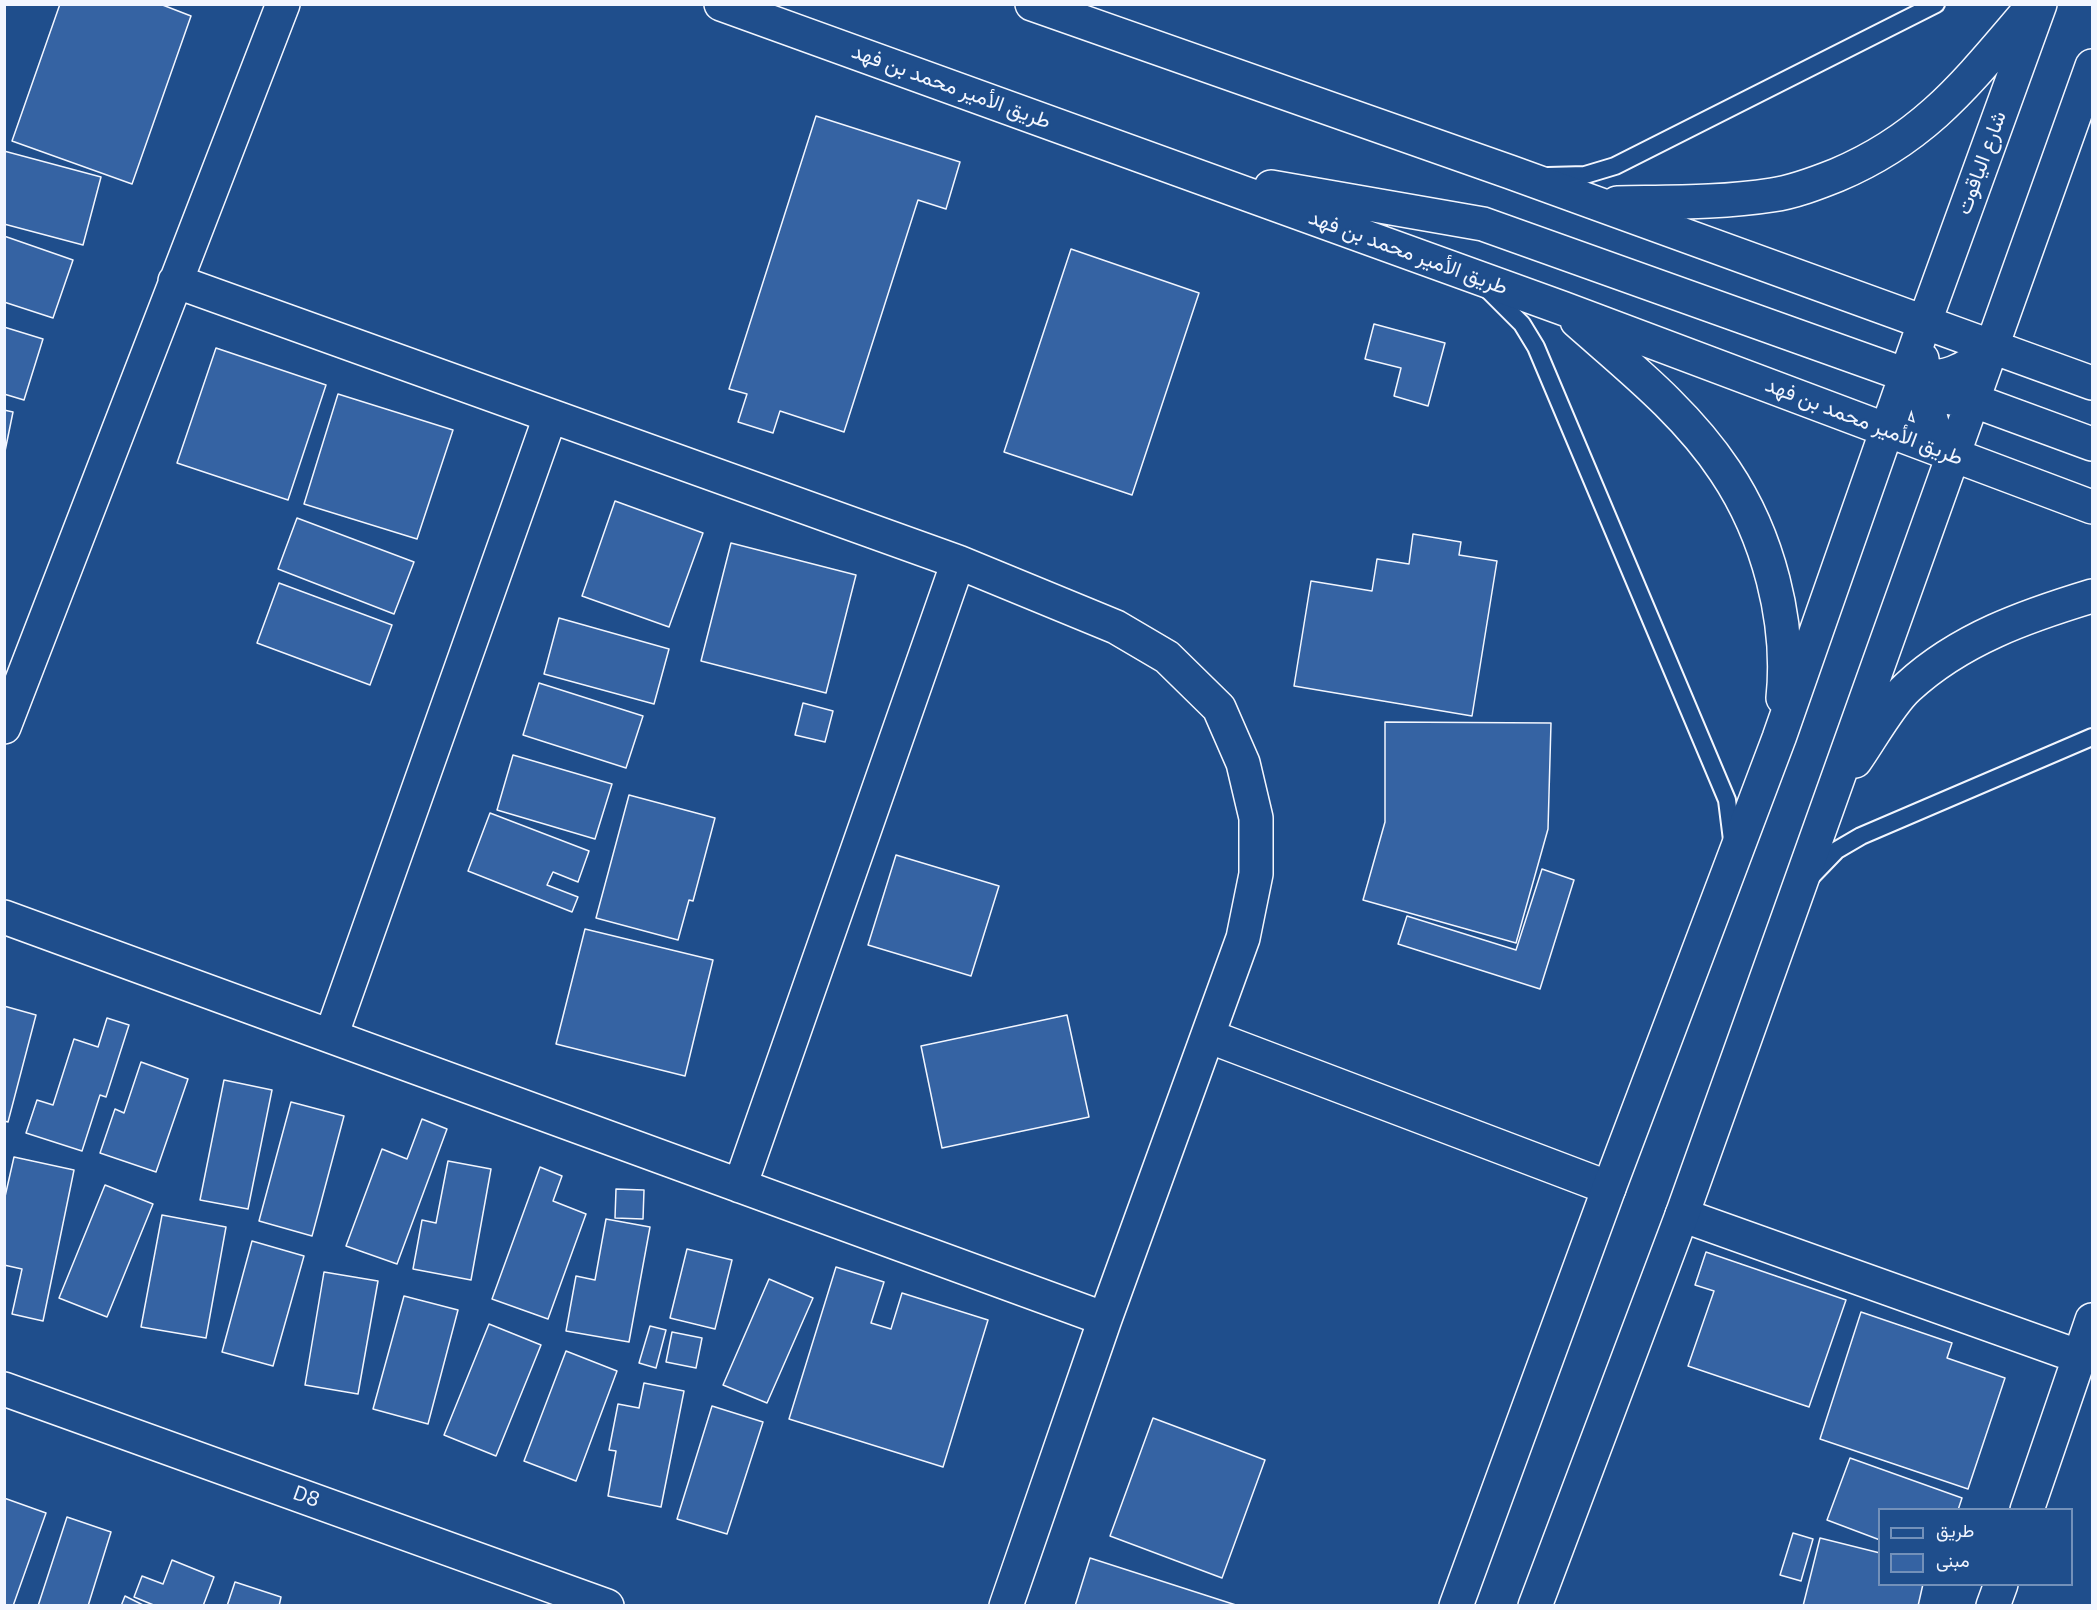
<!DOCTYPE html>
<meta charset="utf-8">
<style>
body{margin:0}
#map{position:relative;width:2097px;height:1610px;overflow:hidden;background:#1f4e8c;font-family:"IBM Plex Sans",Vazirmatn,sans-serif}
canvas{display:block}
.frame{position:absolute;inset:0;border:6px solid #f2f6ff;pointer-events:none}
.legend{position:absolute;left:1878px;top:1508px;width:195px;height:78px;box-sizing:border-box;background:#1f4e8c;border:2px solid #7391ba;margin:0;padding:8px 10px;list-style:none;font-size:18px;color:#f2f6ff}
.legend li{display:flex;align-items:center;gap:12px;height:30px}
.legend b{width:30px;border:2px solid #7391ba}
</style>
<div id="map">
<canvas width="2097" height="1610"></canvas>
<div class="frame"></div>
<ul class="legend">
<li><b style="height:8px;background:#1f4e8c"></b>طريق</li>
<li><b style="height:16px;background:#3563a3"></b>مبنى</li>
</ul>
</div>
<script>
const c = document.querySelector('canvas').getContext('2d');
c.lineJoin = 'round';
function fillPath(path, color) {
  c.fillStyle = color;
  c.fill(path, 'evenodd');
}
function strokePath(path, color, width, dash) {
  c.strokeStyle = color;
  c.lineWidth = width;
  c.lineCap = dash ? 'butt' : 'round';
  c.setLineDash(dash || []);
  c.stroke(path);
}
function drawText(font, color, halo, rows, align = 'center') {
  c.font = font + ' "IBM Plex Sans",Vazirmatn,sans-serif';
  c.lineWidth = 4.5;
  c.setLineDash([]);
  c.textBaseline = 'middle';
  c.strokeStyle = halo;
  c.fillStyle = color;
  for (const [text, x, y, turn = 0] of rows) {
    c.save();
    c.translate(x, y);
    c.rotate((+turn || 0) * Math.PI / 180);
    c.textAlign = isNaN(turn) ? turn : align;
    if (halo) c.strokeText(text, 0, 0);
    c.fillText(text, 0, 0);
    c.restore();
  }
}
const building = new Path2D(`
 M60,4H160L191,16L132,184L12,141Z
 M816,116L960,162L946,209L918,200L844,432L780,411L773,433L738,422L747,394L729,389Z
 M4,151L101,177L83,245L4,224Z
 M4,236L73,260L53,318L4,302Z
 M1071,249L1199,293L1132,495L1004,452Z
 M1374,324L1445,343L1428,406L1394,396L1401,368L1365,359Z
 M4,327L43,339L24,400L4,394Z
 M216,348L326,385L288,500L177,463Z
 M338,394L453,430L417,539L304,504Z
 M4,410L13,412L4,456Z
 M615,501L703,533L669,627L582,596Z
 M297,518L414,562L394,614L278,569Z
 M1413,534L1461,542L1459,555L1497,561L1472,716L1294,686L1311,581L1372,591L1377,559L1409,564Z
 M731,543L856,575L826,693L701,661Z
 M279,583L392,625L370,685L257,643Z
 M559,618L669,649L654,704L544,674Z
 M539,683L643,716L626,768L523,735Z
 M803,703L833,711L825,742L795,735Z
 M1385,722L1551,723L1548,829L1516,943L1363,900L1385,822Z
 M513,755L612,784L595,839L497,810Z
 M629,795L715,818L693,901L689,900L678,940L596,918Z
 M490,813L589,851L578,882L553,872L547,885L578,897L572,912L468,871Z
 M896,855L999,886L971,976L868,945Z
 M1542,869L1574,880L1540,989L1398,944L1407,916L1516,950Z
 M585,929L713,960L685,1076L556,1044Z
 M4,1006L36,1015L8,1122L4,1121Z
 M1067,1015L1089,1117L942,1148L921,1046Z
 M107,1018L129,1025L106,1097L100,1095L82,1151L26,1133L37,1100L53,1105L74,1039L98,1047Z
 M141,1062L188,1079L156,1172L100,1153L115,1109L124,1113Z
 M224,1080L272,1090L248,1209L200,1200Z
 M291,1102L344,1116L312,1236L259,1221Z
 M422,1119L447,1129L397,1264L346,1246L382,1149L407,1159Z
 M14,1157L74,1170L43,1321L12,1314L22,1269L4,1265V1201Z
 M448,1161L491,1169L471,1280L413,1269L422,1220L436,1223Z
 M540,1167L562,1176L553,1201L586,1214L548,1319L492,1299Z
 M105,1185L153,1204L107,1317L59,1298Z
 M616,1189L644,1190L643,1219L615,1218Z
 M162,1215L226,1227L206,1338L141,1327Z
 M606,1219L650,1227L629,1342L566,1331L576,1276L595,1280Z
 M252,1241L304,1256L273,1366L222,1352Z
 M687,1249L732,1260L715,1329L670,1318Z
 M1706,1252L1846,1300L1809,1407L1688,1366L1714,1291L1695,1285Z
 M836,1267L884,1282L871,1323L891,1329L902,1293L988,1320L943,1467L789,1419Z
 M324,1272L378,1281L358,1394L305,1385Z
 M769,1279L813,1298L767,1403L723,1385Z
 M404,1296L458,1310L428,1424L373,1409Z
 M1861,1312L1952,1343L1947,1358L2005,1378L1968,1489L1820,1439Z
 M489,1324L541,1345L496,1456L444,1435Z
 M650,1326L666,1330L656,1368L639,1363Z
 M672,1332L702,1338L696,1368L666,1362Z
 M566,1351L617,1371L576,1481L524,1461Z
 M644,1383L684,1391L661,1507L608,1496L616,1451L609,1450L618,1404L639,1408Z
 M712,1406L763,1422L727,1534L677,1519Z
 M1153,1418L1265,1460L1222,1578L1110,1536Z
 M1850,1458L1962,1498L1958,1510H1880V1540L1827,1520Z
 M4,1498L46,1513L13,1606H4Z
 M67,1517L111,1532L88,1606H38Z
 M1793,1533L1813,1539L1801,1581L1780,1575Z
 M1820,1538L1880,1553V1584H1923L1918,1606H1803Z
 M1090,1558L1239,1606H1075Z
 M172,1560L214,1577L203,1606H156L134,1597L142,1576L163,1584Z
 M235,1582L281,1597L279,1606H227Z
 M125,1596L145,1606H121Z`);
const lane = new Path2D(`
 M1548,176L1585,175L1615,166L1936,4
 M1488,290L1522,324L1536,347L1727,800L1732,840
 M1811,877L1837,850L1861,836L2092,737`);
const street = new Path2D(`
 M175,281L958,562L1116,627L1167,657L1219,708L1243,763L1256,818V874L1243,938L1105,1319L1006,1606
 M4,727L283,4
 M4,917L1105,1319
 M331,1036L550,417
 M1208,1036L1609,1188
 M740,1186L958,562
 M1682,1215L2080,1357
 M4,1389L607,1606
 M2027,1510L2092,1320
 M1993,1606L2001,1584`);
const secondary = new Path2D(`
 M721,4L1562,308L2092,507
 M1032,4L1510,172L2092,383
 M1271,187L1483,224L1906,375C1941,382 1968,372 1991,346
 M1617,203C1669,202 1721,203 1772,195C1794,192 1817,183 1837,175C1927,137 1969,80 2031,8
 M1577,321C1629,367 1686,412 1725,471C1768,535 1791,622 1783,698
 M1922,359L1926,400L1937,442L1953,456
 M1951,398L1972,400L2092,444
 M1855,761C1870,740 1890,703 1908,687C1960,639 2026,616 2092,596
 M1456,1606L1609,1188L1779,738L1925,321L2040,4
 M1535,1606L1682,1215L2092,66`);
const streetNames = [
 ["طريق الأمير محمد بن فهد",951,87,20],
 ["شارع الياقوت",1982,163,-70],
 ["طريق الأمير محمد بن فهد",1408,253,20],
 ["طريق الأمير محمد بن فهد",1864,422,21],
 ["D8",306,1497,20]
];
fillPath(building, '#3563a3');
strokePath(building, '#f2f6ff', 1.5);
strokePath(lane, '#f2f6ff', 20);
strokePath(street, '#f2f6ff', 36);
strokePath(secondary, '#f2f6ff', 36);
strokePath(lane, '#1f4e8c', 16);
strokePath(street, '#1f4e8c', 33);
strokePath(secondary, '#1f4e8c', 33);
drawText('21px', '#f2f6ff', '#1f4e8c', streetNames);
</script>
